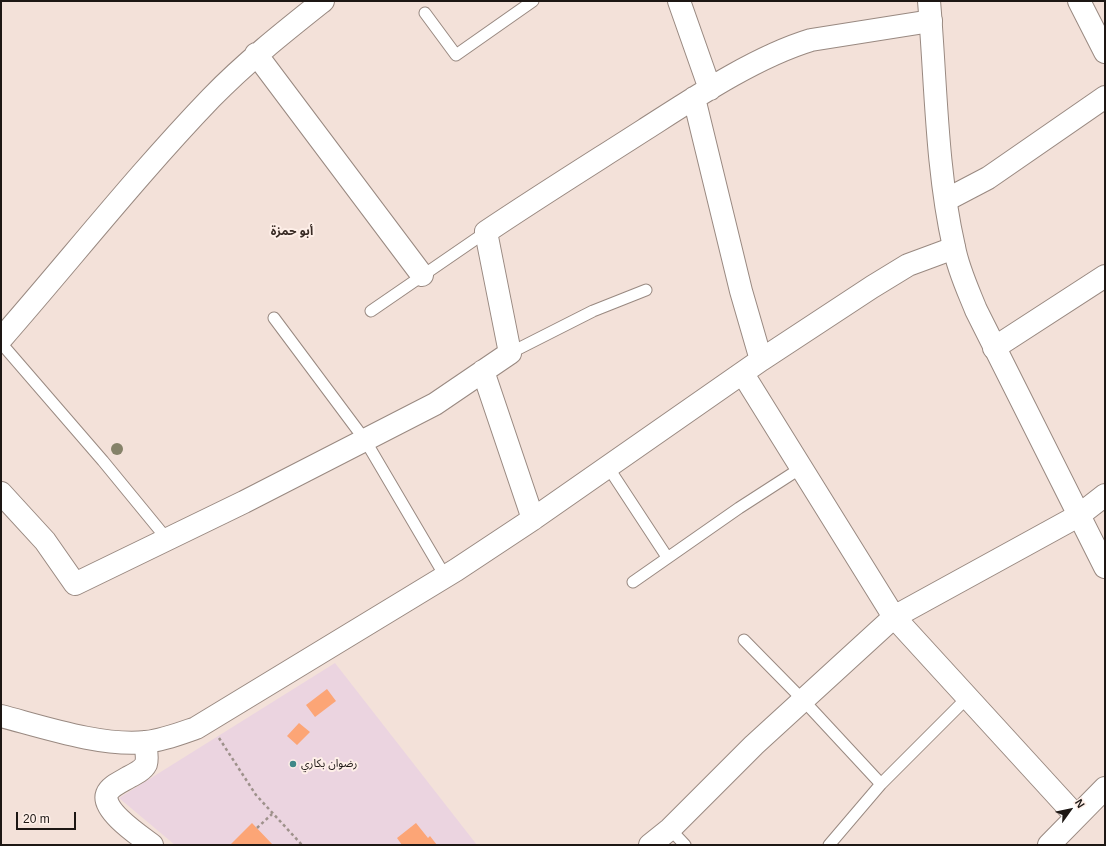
<!DOCTYPE html>
<meta charset="utf-8">
<style>
body{margin:0}
#map{position:relative;width:1106px;height:846px;overflow:hidden;background:#f3e1d9;font-family:Arial,sans-serif}
canvas{display:block}
.frame{position:absolute;inset:0;border:2px solid #1d1714;pointer-events:none}
.north{position:absolute;left:1050px;top:790px;width:40px;height:40px;-webkit-text-stroke:3px #feefe8;paint-order:stroke;rotate:57deg;font-size:11px;font-weight:700;line-height:16px;text-align:center;color:#1d1714}
.north::after{content:'';display:block;margin:auto;width:14px;height:18px;background:#1d1714;clip-path:polygon(50% 0,100% 100%,50% 72%,0 100%)}
.scale{position:absolute;left:16px;top:812px;width:60px;height:18px;box-sizing:border-box;border:2px solid #1d1714;border-top:0;padding-left:5px;font-size:12px;line-height:14px;white-space:nowrap;color:#1d1714;-webkit-text-stroke:3px #feefe8;paint-order:stroke}
</style>
<div id="map">
<canvas width="1106" height="846"></canvas>
<div class="frame"></div>
<div class="north">N</div>
<div class="scale">20 m</div>
</div>
<script>
const c = document.querySelector('canvas').getContext('2d');
c.lineJoin = 'round';
function fillPath(path, color) {
  c.fillStyle = color;
  c.fill(path, 'evenodd');
}
function strokePath(path, color, width, dash) {
  c.strokeStyle = color;
  c.lineWidth = width;
  c.lineCap = dash ? 'butt' : 'round';
  c.setLineDash(dash || []);
  c.stroke(path);
}
function drawText(font, color, halo, rows, align = 'center') {
  c.font = font + ' Arial,"Noto Sans Arabic",sans-serif';
  c.lineWidth = 4;
  c.setLineDash([]);
  c.textBaseline = 'middle';
  c.strokeStyle = halo;
  c.fillStyle = color;
  for (const [text, x, y, turn = 0] of rows) {
    c.save();
    c.translate(x, y);
    c.rotate((+turn || 0) * Math.PI / 180);
    c.textAlign = isNaN(turn) ? turn : align;
    if (halo) c.strokeText(text, 0, 0);
    c.fillText(text, 0, 0);
    c.restore();
  }
}
const education = new Path2D(`
 M335,663L477,845H175L119,798Z`);
const building = new Path2D(`
 M327,689L336,701L315,717L306,705Z
 M299,723L310,732L297,745L287,736Z
 M252,823L273,845H230Z
 M416,823L428,838L430,836L437,845H402L397,838Z`);
const path = new Path2D(`
 M219,738L256,795L302,845
 M257,828L272,814`);
const service = new Path2D(`
 M425,13L456,55L533,1
 M371,311L486,232
 M274,318L365,440L445,576
 M1,343L103,461L167,539
 M510,353L593,311L646,290
 M608,467L667,557
 M633,582L739,508L801,468
 M744,640L803,700L881,784
 M670,829L685,845
 M829,845L881,784L968,697`);
const minor = new Path2D(`
 M679,1L710,89
 M1079,1L1105,52
 M256,54L422,275
 M694,98L741,291L761,360
 M946,200L988,178L1105,97
 M1,339C71,259 137,175 211,98C246,62 284,32 323,1
 M994,348L1105,276
 M483,371L533,519
 M743,374L894,617L1076,816
 M1,493L45,541L75,584L244,502L435,404L510,353L486,232C538,197 591,164 644,130C694,98 755,57 811,40L931,21
 M1,716C43,727 103,747 146,742C164,740 179,734 196,728L456,570L533,519L761,360L872,287L908,265L954,248
 M145,742C146,749 148,758 146,764C143,770 135,774 129,777C123,781 110,786 107,794C101,810 140,836 152,845
 M650,845L670,829L754,745L894,617L1078,516L1105,495
 M1049,845L1105,788`);
const tertiary = new Path2D(`
 M929,1C936,82 936,168 954,247C958,269 968,290 976,310L1105,567`);
const trees = [
 [117,449]
];
const markers = [
 [293,764,4,"#408888"]
];
const poiNames = [
 ["رضوان بكاري",301,764]
];
const neighbourhoodNames = [
 ["أبو حمزة",292,232]
];
fillPath(education, '#ebd4e0');
fillPath(building, '#fca576');
strokePath(service, '#998981', 13);
strokePath(minor, '#998981', 24);
strokePath(tertiary, '#998981', 24);
strokePath(path, '#9e918b', 2.5, [3, 3]);
strokePath(service, '#fff', 11);
strokePath(minor, '#fff', 22);
strokePath(tertiary, '#fff', 22);
c.fillStyle = '#858269';
for (const [x, y] of trees) {
  c.beginPath();
  c.arc(x, y, 6, 0, 2 * Math.PI);
  c.fill();
}
for (const [x, y, r, color] of markers) {
  const dot = new Path2D();
  dot.arc(x, y, r, 0, 2 * Math.PI);
  c.fillStyle = color;
  c.fill(dot);
  strokePath(dot, '#feefe8', 1.5);
}
drawText('11px', '#1d1714', '#feefe8', poiNames, 'left');
drawText('bold 12px', '#372923', '#feefe8', neighbourhoodNames);
</script>
